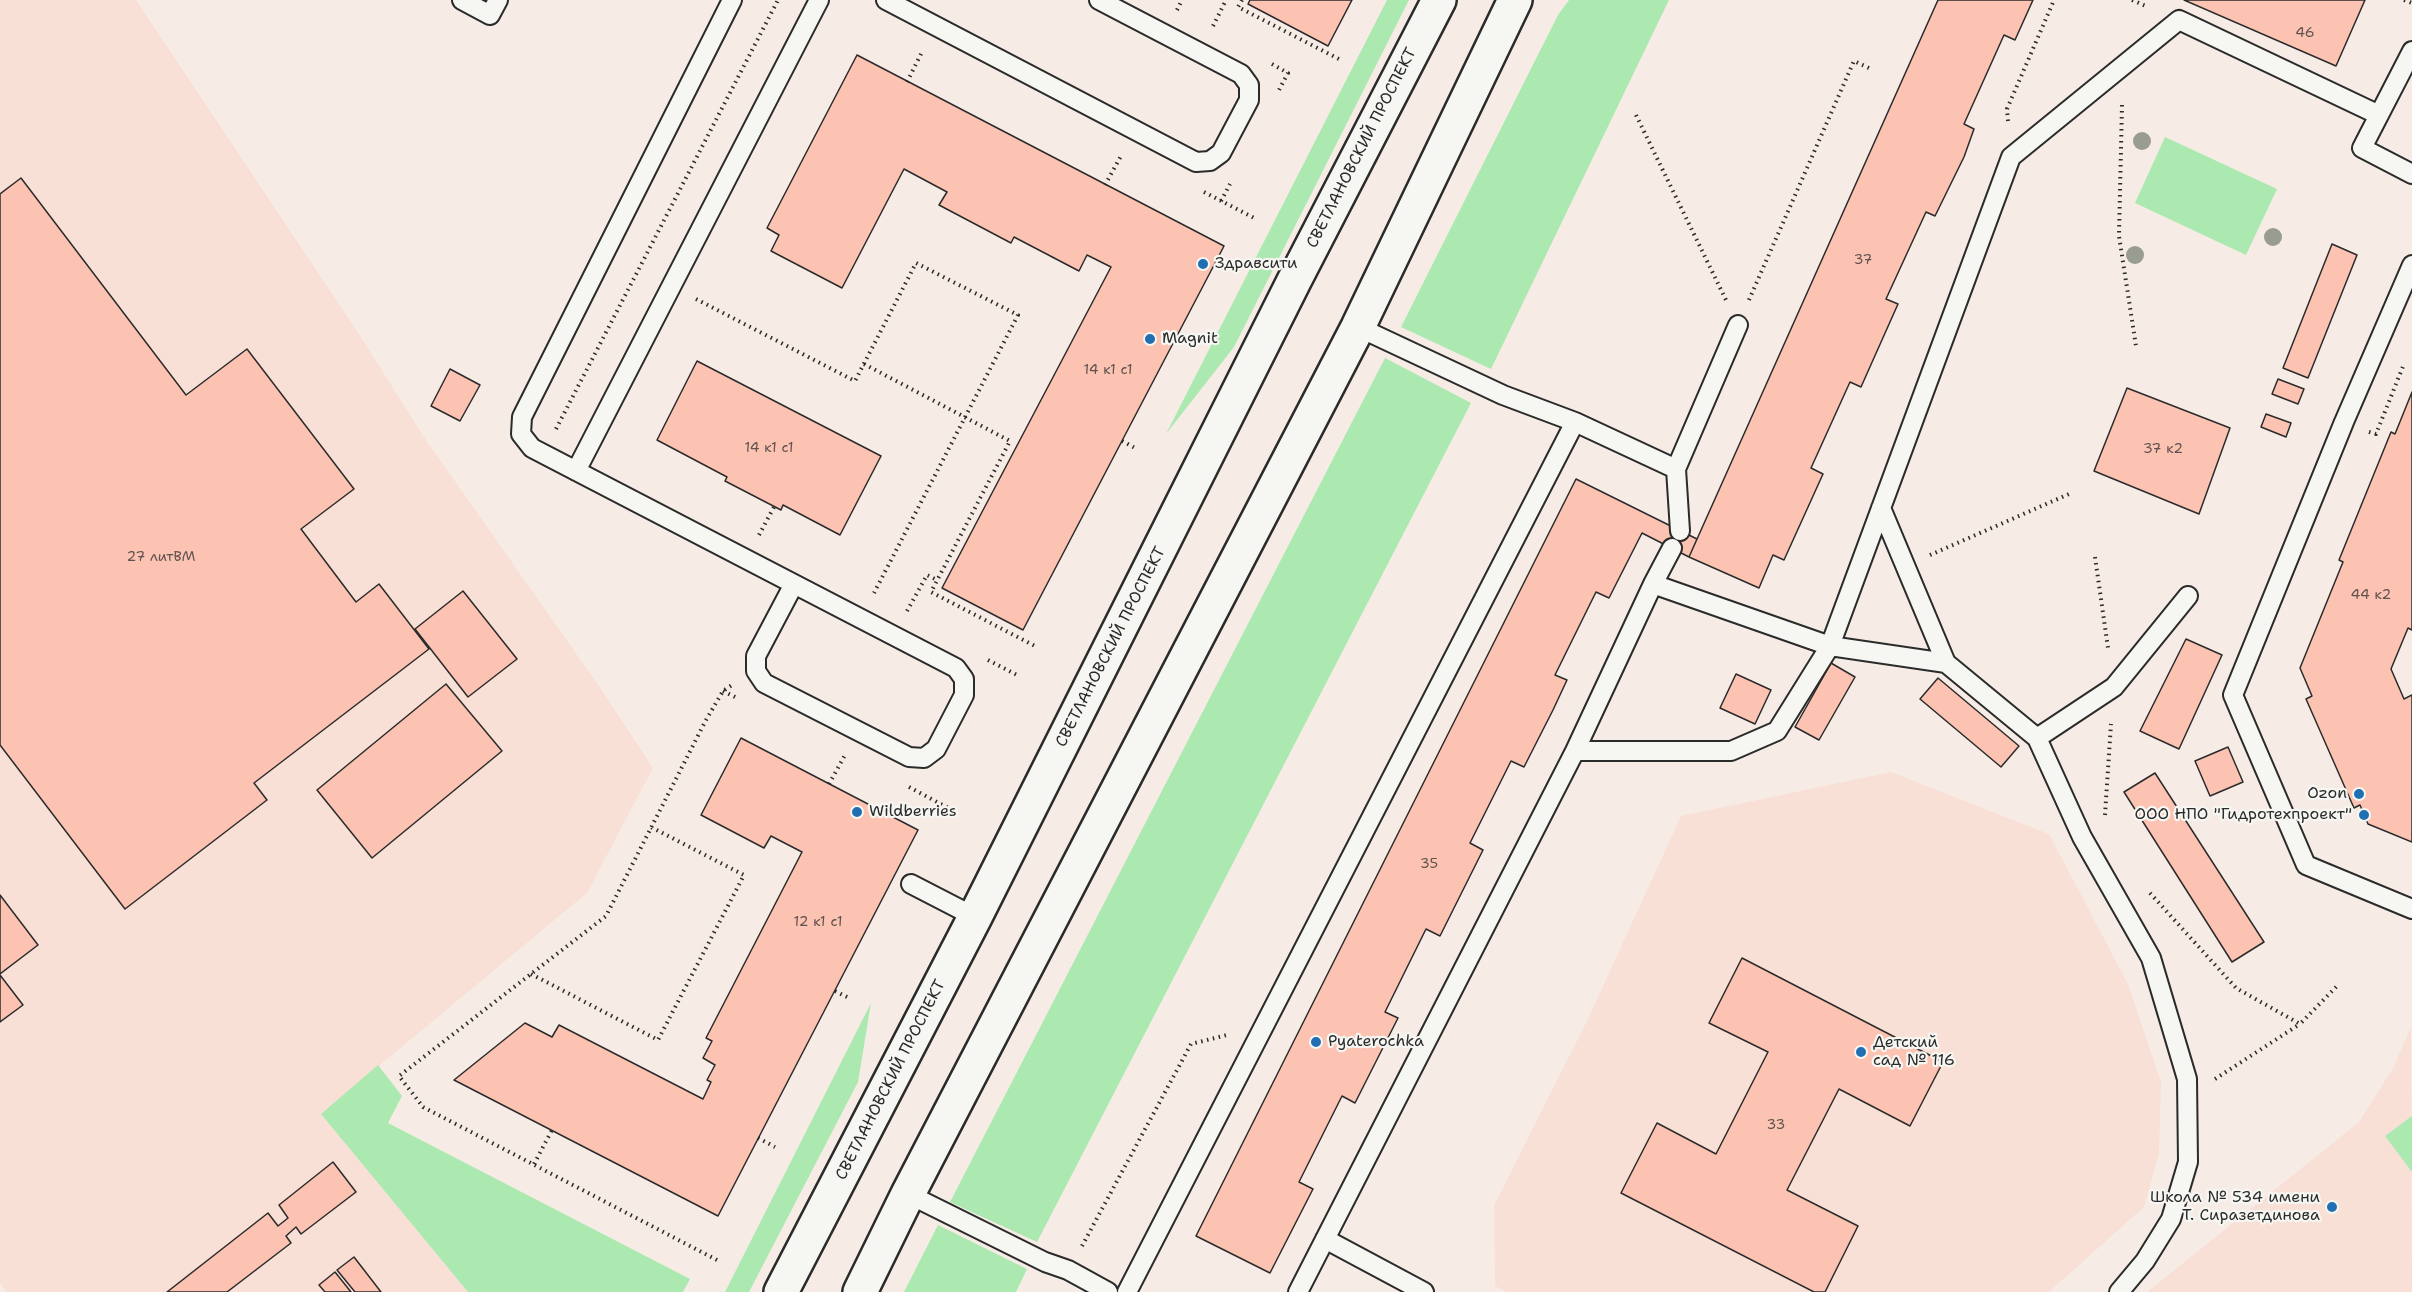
<!DOCTYPE html>
<meta charset="utf-8">
<style>
body{margin:0}
canvas{display:block;background:#f7ece5}
</style>
<canvas width="2412" height="1292"></canvas>
<script>
const c = document.querySelector('canvas').getContext('2d');
c.lineJoin = 'round';
function fillPath(path, color) {
  c.fillStyle = color;
  c.fill(path, 'evenodd');
}
function strokePath(path, color, width, dash) {
  c.strokeStyle = color;
  c.lineWidth = width;
  c.lineCap = dash ? 'butt' : 'round';
  c.setLineDash(dash || []);
  c.stroke(path);
}
function drawText(font, color, halo, rows, align = 'center') {
  c.font = font + ' "Shantell Sans",sans-serif';
  c.lineWidth = 4.5;
  c.setLineDash([]);
  c.textBaseline = 'middle';
  c.strokeStyle = halo;
  c.fillStyle = color;
  for (const [text, x, y, turn = 0] of rows) {
    c.save();
    c.translate(x, y);
    c.rotate((+turn || 0) * Math.PI / 180);
    c.textAlign = isNaN(turn) ? turn : align;
    if (halo) c.strokeText(text, 0, 0);
    c.fillText(text, 0, 0);
    c.restore();
  }
}
const built = new Path2D(`
 M0,0H136L355,328L426,440L599,686L653,768L587,893L321,1114L468,1292H7L0,1283Z
 M1891,772L2049,834L2128,984L2161,1082L2159,1154L2144,1207L2049,1292H1507L1495,1286L1494,1205L1587,1021L1681,816Z
 M2411,1027L2412,1292H2147L2359,1122L2393,1068Z`);
const green = new Path2D(`
 M1387,0H1409L1234,347L1166,434Z
 M1569,0H1669L1491,369L1401,327L1558,15Z
 M2165,137L2277,189L2246,255L2135,203Z
 M1385,358L1471,403L1037,1242L950,1202Z
 M871,1003L858,1082L749,1292H725Z
 M378,1065L402,1096L388,1123L690,1279L683,1292H468L321,1114Z
 M2412,1116V1172L2385,1136Z
 M938,1225L1027,1269L1016,1292H904Z`);
const building = new Path2D(`
 M1250,0H1352L1328,46L1248,4Z
 M1938,0H2033L2015,40L2004,35L1964,124L1974,129L1964,157L1935,216L1926,212L1886,299L1898,304L1861,387L1850,382L1811,468L1823,474L1784,560L1773,555L1759,588L1689,557Z
 M2184,0H2365L2336,66Z
 M857,55L1224,246L1023,630L942,588L1111,267L1087,255L1079,271L1014,237L1011,243L939,205L947,192L904,169L842,288L771,251L779,235L767,228Z
 M21,178L186,395L247,349L354,489L301,529L356,602L379,584L429,649L254,783L267,800L125,909L0,745V194Z
 M2332,244L2357,255L2308,378L2283,368Z
 M697,361L881,456L840,535L783,505L781,510L725,481L727,477L657,440Z
 M450,369L480,385L460,421L431,406Z
 M2278,379L2304,389L2298,404L2272,394Z
 M2127,388L2230,428L2199,514L2094,471Z
 M2412,392V630L2408,628L2391,669L2404,699L2412,695V842L2368,824L2360,805L2354,808L2306,699L2312,696L2300,668L2343,562L2339,560L2391,432L2395,434Z
 M2266,414L2291,423L2286,437L2261,427Z
 M1576,479L1697,539L1689,557L1642,533L1609,598L1596,592L1555,675L1567,680L1553,710L1524,767L1511,761L1470,843L1483,850L1440,936L1426,929L1385,1012L1398,1018L1355,1103L1342,1096L1299,1182L1313,1189L1270,1273L1196,1236Z
 M463,591L517,659L468,697L415,629Z
 M2186,639L2222,655L2179,749L2140,731Z
 M1831,663L1855,677L1819,740L1795,727Z
 M1736,674L1771,690L1755,724L1720,708Z
 M1938,678L2019,746L2001,767L1920,699Z
 M446,684L502,751L372,858L317,790Z
 M741,738L918,830L718,1216L454,1080L525,1023L552,1037L559,1025L703,1099L711,1082L707,1080L715,1065L703,1058L712,1041L706,1038L802,852L771,836L764,848L701,815Z
 M2228,747L2243,782L2210,796L2195,761Z
 M2155,773L2264,942L2232,962L2124,792Z
 M0,895L38,945L0,974Z
 M1742,958L1943,1062L1910,1126L1839,1089L1787,1190L1858,1226L1825,1292H1814L1621,1193L1657,1123L1716,1154L1768,1052L1709,1023Z
 M0,975L23,1005L0,1022Z
 M333,1162L356,1192L301,1234L296,1227L286,1236L291,1243L227,1292H167L268,1213L278,1226L288,1218L279,1205Z
 M354,1257L381,1292H355L337,1270Z
 M335,1272L351,1292H325L319,1285Z`);
const path = new Path2D(`
 M1242,0L1238,7L1339,59
 M2132,0L2148,7
 M2404,0L2412,3
 M1177,10L1182,0
 M1213,26L1226,0
 M1272,64L1288,73L1279,90
 M907,82L923,50
 M2122,105L2119,236L2136,346
 M1636,115L1726,300
 M2008,121L2007,109L2054,0
 M1105,185L1122,154
 M1204,192L1256,219
 M1221,201L1230,184
 M696,299L855,381L916,263L1018,315L874,593
 M1749,300L1854,61L1869,68
 M864,364L1010,441L931,592L1035,646
 M556,429L778,0
 M2369,432L2376,434L2404,364
 M1122,441L1137,449
 M759,535L774,507
 M1930,555L2069,494
 M2095,557L2108,648
 M907,611L927,575L937,580
 M988,660L1019,676
 M723,691L737,698
 M829,784L845,755
 M909,787L950,809
 M2105,815L2111,724
 M2150,893L2236,988L2300,1024L2337,986
 M531,974L658,1040L744,875L651,827
 M835,991L851,999
 M2215,1079L2300,1024
 M758,1138L775,1147
 M534,1164L552,1130
 M1082,1246L1191,1044L1227,1035
 M717,1260L423,1107L399,1076L606,916L706,720L723,691L732,685`);
const lane = new Path2D(`
 M462,0L490,15L498,0
 M732,0L522,417L521,434L532,448L794,584L756,656V671L764,683L909,757L924,758L936,749L964,695V679L956,668L794,584
 M886,0L1196,162L1210,161L1221,153L1249,100V85L1241,74L1099,0
 M2412,51L2362,148L2412,174
 M2412,265L2344,422L2233,695L2306,865L2412,909
 M1358,327L1503,395L1575,422L1676,469L1680,531
 M1676,469L1738,325
 M576,471L819,0
 M1881,508L1946,663
 M1653,584L1672,548
 M2037,738L2114,687L2188,596
 M1575,751H1731L1777,731L1830,646L1946,663L2037,738L2082,837L2151,958L2187,1079L2188,1162L2171,1219L2145,1261L2119,1292
 M911,884L975,917
 M908,1194L1045,1262L1068,1270L1108,1292
 M1325,1239L1424,1292
 M1127,1292L1575,422
 M1298,1292L1575,751L1653,584L1830,646L2011,157L2179,20L2379,115`);
const secondary = new Path2D(`
 M781,1292L975,917L1295,279L1439,0
 M860,1292L908,1194L1358,327L1515,0`);
const trees = [
 [2142,141],
 [2273,237],
 [2135,255]
];
const markers = [
 [1203,264,6,"#1f6fb2"],
 [1150,339,6,"#1f6fb2"],
 [2359,794,6,"#1f6fb2"],
 [857,812,6,"#1f6fb2"],
 [2364,815,6,"#1f6fb2"],
 [1316,1042,6,"#1f6fb2"],
 [1861,1052,6,"#1f6fb2"],
 [2332,1207,6,"#1f6fb2"]
];
const numberNames = [
 ["46",2305,33],
 ["37",1863,260],
 ["14 к1 с1",1108,370],
 ["14 к1 с1",769,448],
 ["37 к2",2163,449],
 ["27 литВМ",161,557],
 ["44 к2",2371,595],
 ["35",1429,864],
 ["12 к1 с1",818,922],
 ["33",1776,1125]
];
const streetNames = [
 ["СВЕТЛАНОВСКИЙ ПРОСПЕКТ",1362,148,-63],
 ["СВЕТЛАНОВСКИЙ ПРОСПЕКТ",1111,647,-63],
 ["СВЕТЛАНОВСКИЙ ПРОСПЕКТ",891,1080,-63]
];
const poiNames = [
 ["Здравсити",1215,264],
 ["Magnit",1162,339],
 ["Ozon",2347,794,"right"],
 ["Wildberries",869,812],
 ["ООО НПО \"Гидротехпроект\"",2352,815,"right"],
 ["Pyaterochka",1328,1042],
 ["Детский",1873,1043],
 ["сад № 116",1873,1061],
 ["Школа № 534 имени",2320,1198,"right"],
 ["Т. Сиразетдинова",2320,1216,"right"]
];
fillPath(built, '#f8e0d6');
fillPath(green, '#abe9b1');
fillPath(building, '#fcc3b3');
strokePath(building, '#2b2b2b', 1.5);
strokePath(lane, '#2b2b2b', 22);
strokePath(secondary, '#2b2b2b', 38);
strokePath(path, '#2b2b2b', 4, [1.5, 4.5]);
strokePath(lane, '#f6f6f2', 18);
strokePath(secondary, '#f6f6f2', 33);
c.fillStyle = '#989c91';
for (const [x, y] of trees) {
  c.beginPath();
  c.arc(x, y, 9, 0, 2 * Math.PI);
  c.fill();
}
for (const [x, y, r, color] of markers) {
  const dot = new Path2D();
  dot.arc(x, y, r, 0, 2 * Math.PI);
  c.fillStyle = color;
  c.fill(dot);
  strokePath(dot, '#f6f6f2', 2);
}
drawText('14px', '#5f514d', null, numberNames);
drawText('16px', '#2b2b2b', '#f6f6f2', streetNames);
drawText('16px', '#2b2b2b', '#f6f6f2', poiNames, 'left');
</script>
